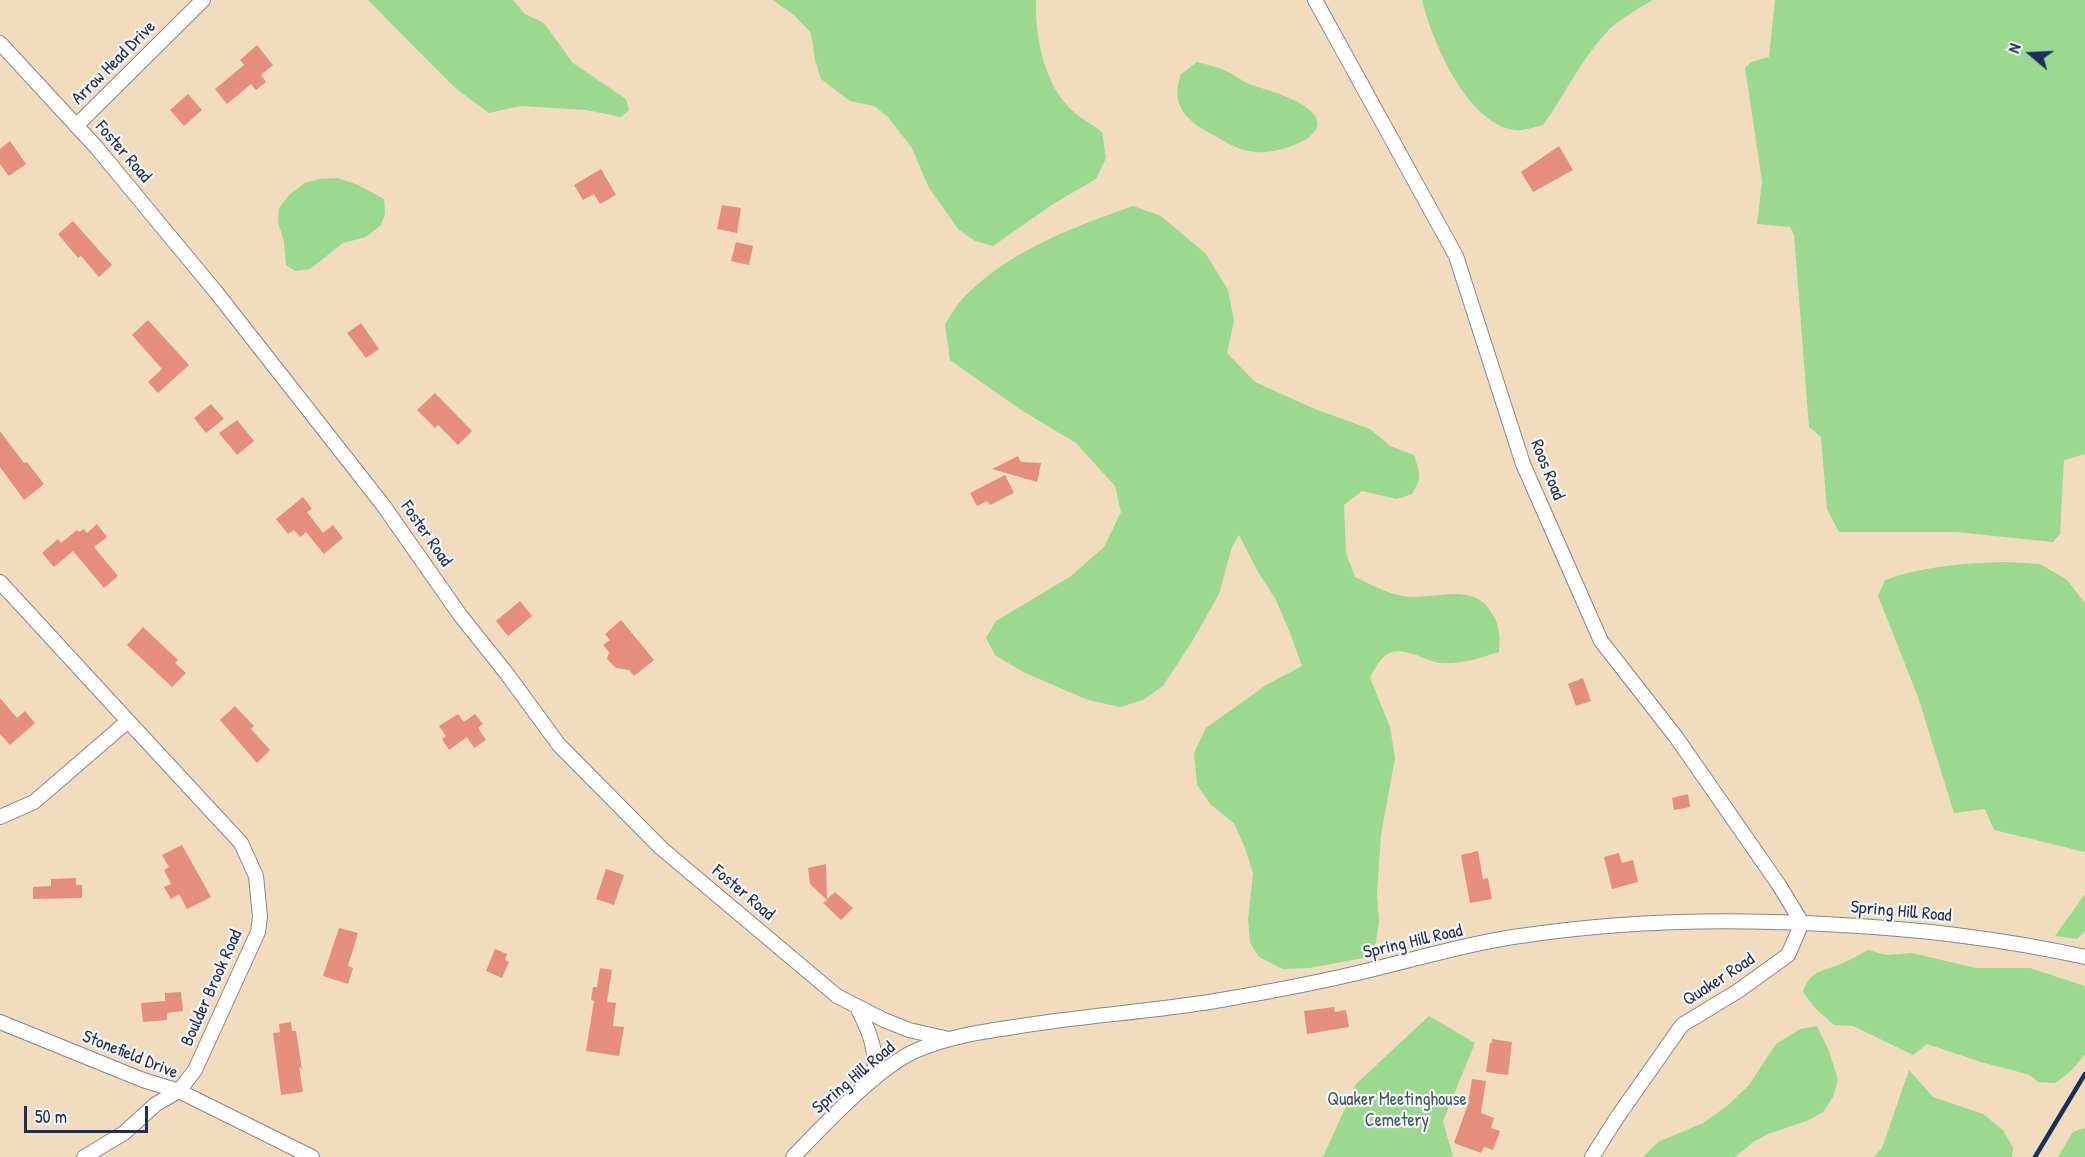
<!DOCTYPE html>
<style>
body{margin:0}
#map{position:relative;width:2085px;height:1157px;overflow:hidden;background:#f1ddbe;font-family:"Patrick Hand",sans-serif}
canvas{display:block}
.north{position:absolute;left:2001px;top:24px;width:60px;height:60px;-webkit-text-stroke:4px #f6f6f2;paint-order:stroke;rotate:289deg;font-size:16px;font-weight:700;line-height:24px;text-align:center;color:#1b2f5e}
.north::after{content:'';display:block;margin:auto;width:21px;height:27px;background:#1b2f5e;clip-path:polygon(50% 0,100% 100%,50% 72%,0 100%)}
.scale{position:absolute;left:24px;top:1106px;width:124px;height:27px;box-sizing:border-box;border:3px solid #1b2f5e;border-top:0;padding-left:8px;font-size:18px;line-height:21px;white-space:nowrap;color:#1b2f5e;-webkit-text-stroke:4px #f6f6f2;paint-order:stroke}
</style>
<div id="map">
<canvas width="2085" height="1157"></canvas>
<div class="north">N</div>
<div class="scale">50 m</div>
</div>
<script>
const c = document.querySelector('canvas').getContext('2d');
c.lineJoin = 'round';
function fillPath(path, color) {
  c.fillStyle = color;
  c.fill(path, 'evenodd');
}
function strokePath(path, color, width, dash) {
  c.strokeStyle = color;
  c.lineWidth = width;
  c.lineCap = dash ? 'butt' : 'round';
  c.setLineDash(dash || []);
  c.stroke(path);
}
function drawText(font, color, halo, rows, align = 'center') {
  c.font = font + ' "Patrick Hand",sans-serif';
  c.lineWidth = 4.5;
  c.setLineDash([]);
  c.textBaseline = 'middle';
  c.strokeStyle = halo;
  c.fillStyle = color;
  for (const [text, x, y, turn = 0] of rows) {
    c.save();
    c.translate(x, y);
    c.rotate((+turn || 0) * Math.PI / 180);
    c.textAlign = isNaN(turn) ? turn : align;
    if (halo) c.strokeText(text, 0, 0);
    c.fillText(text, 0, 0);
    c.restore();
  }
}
const green = new Path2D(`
 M368,0H513L525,14L544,23L573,63L626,99L629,110L621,117L586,110L520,106L489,113L455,88Z
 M773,0H1036C1035,37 1044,87 1075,113C1083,120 1093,125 1102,132L1106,158L1096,179L1053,204L993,246L975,241L959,230L929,188L912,148L888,117L874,106L850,101L821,79L815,60L811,33L795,16Z
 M1422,0H1653C1636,10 1617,20 1604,35C1579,63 1564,96 1543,125C1534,127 1524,131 1515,130C1467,124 1432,41 1422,0Z
 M1775,0H2085V454L2064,460L2060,534L2053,542L1956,532H1839L1827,509L1821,437L1809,427L1794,235L1790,227L1757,224L1762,181L1745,68L1751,62L1769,57Z
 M1197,62C1209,65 1221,68 1232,74C1239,78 1245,83 1252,85C1270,91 1297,98 1311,111C1338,138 1272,155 1255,152C1241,151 1229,144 1217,137C1189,122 1169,109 1181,74Z
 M338,178L358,185L384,199L385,214L381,225L366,237L343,243L310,269L295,271L286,265L284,241L278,223L279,208L289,195L305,183L319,179Z
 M1133,206L1161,216L1206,254L1228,290L1234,321L1227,353L1255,382L1315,409L1370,429L1390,446L1414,455C1420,473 1422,478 1412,494L1397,499L1362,491L1344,505L1346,553L1355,577C1370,584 1386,593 1402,596C1431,601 1470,582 1489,609C1499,622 1501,636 1499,652C1477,659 1463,664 1439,663C1433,662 1427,659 1421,657C1392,646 1384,650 1370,678L1390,727L1395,758L1381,835L1377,894L1379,921L1376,942L1369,957L1309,968L1283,969L1259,957L1250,943L1248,920L1253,873L1245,848L1234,823L1211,805L1197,785L1194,753L1206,728L1266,685L1302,666L1290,633L1276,600L1257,570L1239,535L1232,547L1219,594L1193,640L1163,686L1143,700L1120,707L1088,700L1023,672L995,655L986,638L996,621L1071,576L1104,547L1121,512L1115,486L1076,443L1021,410L950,360L945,324C952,314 958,302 967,294C1013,249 1074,227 1133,206Z
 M2006,562L2040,564L2067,580L2085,603V852L1994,830L1985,809L1954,813L1918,697L1878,596L1885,580C1923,566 1965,563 2006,562Z
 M2085,894V931L2077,939L2055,936Z
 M1868,950L1886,955L1912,953L1976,968H2030L2085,986V1054L2071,1071L2055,1083L2038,1082L2030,1075L1981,1062L1927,1044L1913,1055L1853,1026L1834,1025L1815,1008L1803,992C1809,971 1823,971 1841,964C1850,960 1859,955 1868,950Z
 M1429,1016L1475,1043L1443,1121L1453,1157H1323L1356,1084Z
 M1817,1026L1829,1051L1838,1080L1833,1097L1823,1112L1809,1120L1768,1134L1753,1142L1735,1157H1643L1658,1142L1703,1123L1727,1106L1749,1085L1776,1044L1800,1029Z
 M1909,1070L1933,1097L1983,1114L2003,1130L2013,1148L2012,1157H1874L1882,1148Z
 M2083,1128L2085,1129V1157H2058L2073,1132Z`);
const building = new Path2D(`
 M257,45L273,65L261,75L266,82L256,90L251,84L227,104L215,89L244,65L240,60Z
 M188,94L202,110L184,126L170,110Z
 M10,141L26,164L9,176L0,164V149Z
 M1559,146L1573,170L1533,192L1521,172Z
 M601,169L616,195L600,204L594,194L583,200L574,185Z
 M722,205L741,208L737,233L717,229Z
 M73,221L112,265L99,277L81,256L78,258L58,234Z
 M736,242L753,246L749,265L731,261Z
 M148,320L189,365L158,393L148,382L162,369L132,335Z
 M361,323L379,349L366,358L347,333Z
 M435,393L472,431L458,445L438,425L435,428L417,410Z
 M211,404L224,419L206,433L194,418Z
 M237,420L254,441L237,455L219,433Z
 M0,431L24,463L27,462L44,484L24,500L0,467Z
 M1018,456L1021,462L1041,463L1037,482L992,469Z
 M1005,475L1014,493L990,505L987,501L977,506L970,493Z
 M303,497L312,509L307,512L323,533L333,525L343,538L324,554L306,532L300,537L294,530L288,534L276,519Z
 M97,524L107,537L94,547L118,576L104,588L73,551L54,567L42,553L58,539L61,543L77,530L79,532L84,529L87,533Z
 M520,601L532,616L508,636L496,621Z
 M621,620L654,660L634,676L629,670L616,668L607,659L609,652L603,645L610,640L605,634Z
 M143,627L178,660L175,663L186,673L172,687L127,645Z
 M1583,678L1591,701L1576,706L1568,684Z
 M0,698L17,718L25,711L35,723L10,745L0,734Z
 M235,706L254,726L251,729L270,750L257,763L220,720Z
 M458,714L464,722L475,714L483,724L478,728L486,740L474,748L467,737L449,750L442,739L446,736L439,726Z
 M1688,794L1690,807L1674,810L1672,798Z
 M182,845L211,897L187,909L179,894L171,899L164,887L171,884L164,870L169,867L162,855Z
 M1478,851L1483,879L1488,878L1492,899L1470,903L1461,855Z
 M1619,853L1622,863L1633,860L1638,882L1612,889L1604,857Z
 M826,864L827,899L835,892L853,908L841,920L823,903L827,900L810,884L808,868Z
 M606,869L624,875L614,905L596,899Z
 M76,878V885H82V898L33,899V887L51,886V879Z
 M339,928L358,933L348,966L353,968L348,984L323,976Z
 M495,949L507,954L505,960L509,962L502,978L486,971Z
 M600,968L612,970L607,1002L616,1003L613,1026L624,1027L619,1056L586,1051L594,1001L591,1000L593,987H597Z
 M181,992L183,1011L167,1013V1020L143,1022L141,1003L165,1001V993Z
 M1334,1007L1335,1012L1346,1010L1349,1027L1307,1034L1304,1011Z
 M291,1022L292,1031H296L302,1069L299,1067L303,1092L281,1095L273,1033L280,1032L279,1024Z
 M1492,1039L1512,1042L1508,1075L1486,1072L1490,1043H1492Z
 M1472,1079L1486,1081L1481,1113L1494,1118L1491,1128L1500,1131L1493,1150L1484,1147L1481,1153L1454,1143L1468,1104Z`);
const street = new Path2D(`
 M1315,0L1456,256L1523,464L1601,641L1676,737L1779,885L1802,923L1788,955L1738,991L1682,1025L1616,1119L1592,1157
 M0,43L96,147L216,292L383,505L460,615L507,674L559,745L661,848L837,996L884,1020L909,1030L949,1039
 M76,126L203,0
 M0,582L128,721L34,802L0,817
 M128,721L241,843L256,876L260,917L258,932L195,1070L179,1091L312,1157
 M858,1009C871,1035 877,1050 874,1079
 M0,1022L143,1080L179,1091
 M84,1157L124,1133L156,1104L179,1091
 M793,1157C824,1125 876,1069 915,1051C947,1037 980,1032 1014,1027C1080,1016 1148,1012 1215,1001C1268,992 1322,982 1374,969C1420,958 1466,944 1513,937C1615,921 1720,918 1824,924C1912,928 1999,938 2085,957`);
const rail = new Path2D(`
 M2035,1157L2085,1074`);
const streetNames = [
 ["Arrow Head Drive",114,63,-45],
 ["Foster Road",123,152,49],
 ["Roos Road",1547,470,68],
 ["Foster Road",426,534,55],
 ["Foster Road",743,893,40],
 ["Spring Hill Road",1901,912,5],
 ["Spring Hill Road",1413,942,-13],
 ["Quaker Road",1719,980,-33],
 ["Boulder Brook Road",212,988,-66],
 ["Stonefield Drive",130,1055,22],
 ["Spring Hill Road",854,1078,-40]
];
const parkNames = [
 ["Quaker Meetinghouse",1397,1100],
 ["Cemetery",1397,1121]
];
fillPath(green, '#9ad98e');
fillPath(building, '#e58e7e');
strokePath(street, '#86868e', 16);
strokePath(street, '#fff', 14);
strokePath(rail, '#1b2f5e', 4.5);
drawText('18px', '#1b2f5e', '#f6f6f2', streetNames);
drawText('18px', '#3b5a6a', '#f6f6f2', parkNames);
</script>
